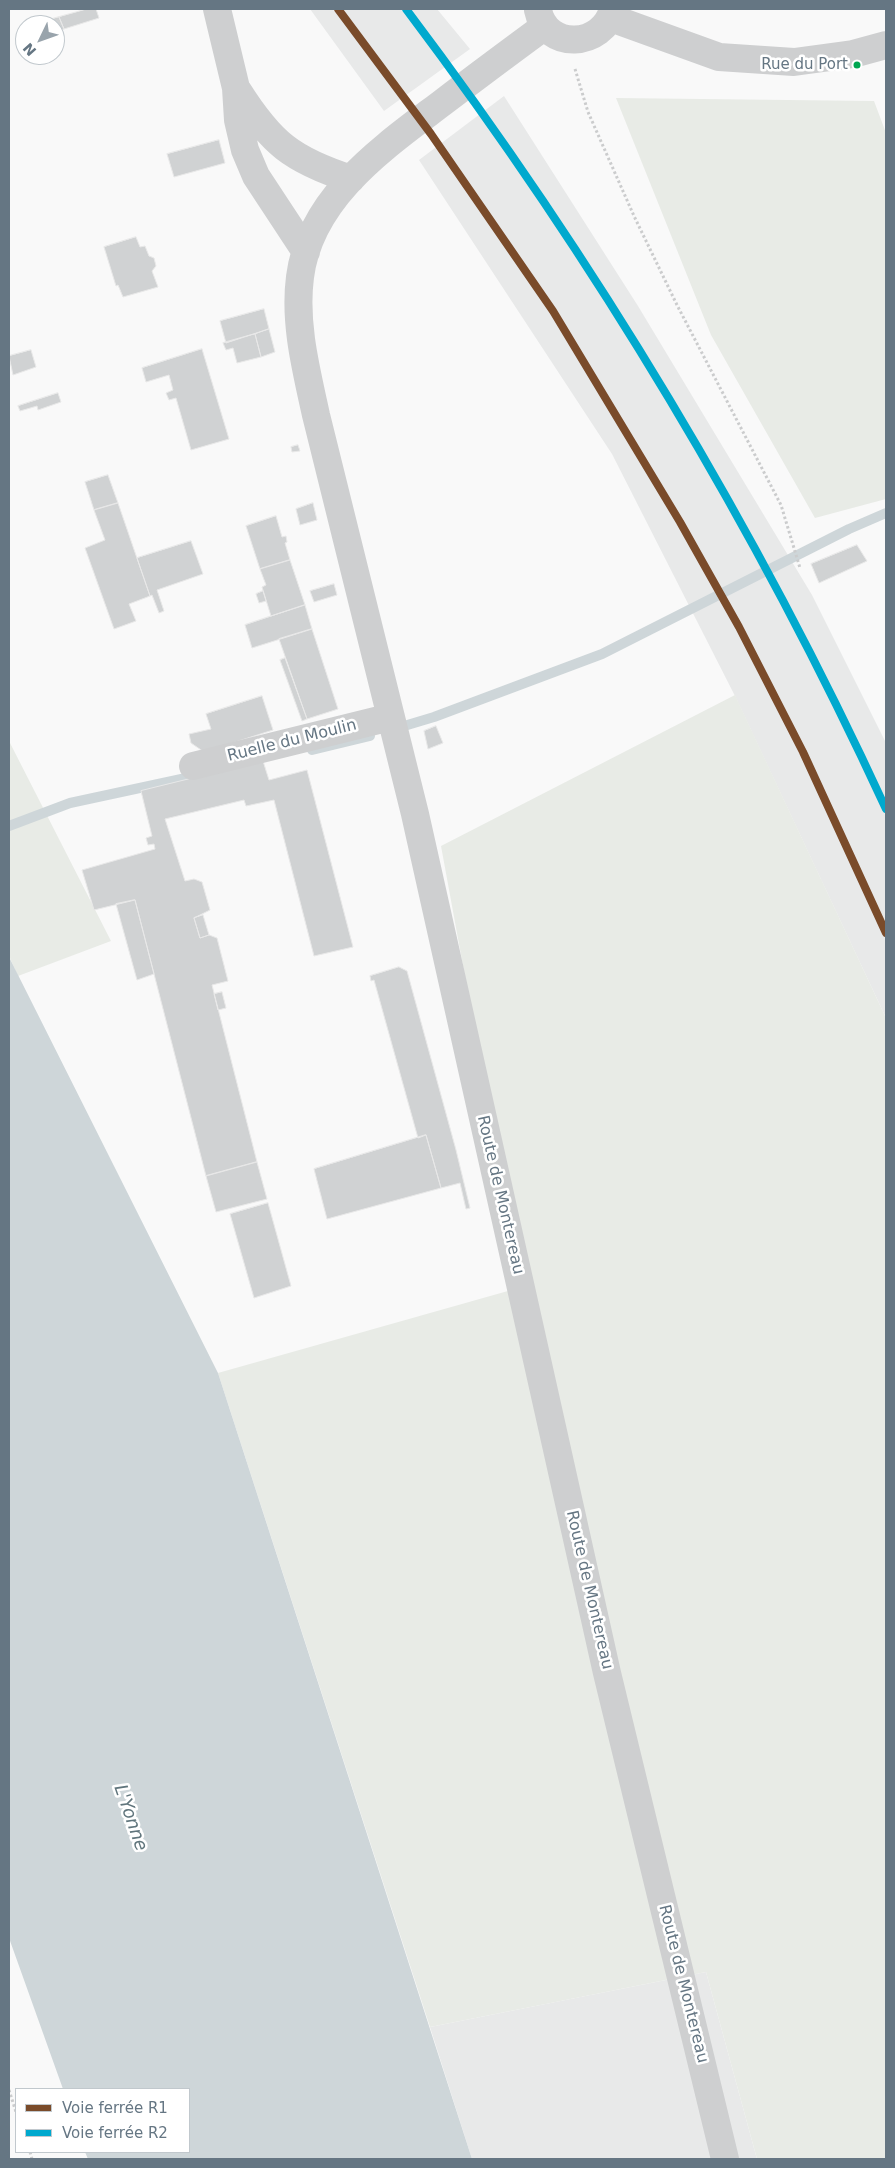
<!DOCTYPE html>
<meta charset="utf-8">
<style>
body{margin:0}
#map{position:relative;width:895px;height:2168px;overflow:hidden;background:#f9f9f9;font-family:"DejaVu Sans",sans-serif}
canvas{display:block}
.frame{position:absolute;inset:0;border:10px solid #657683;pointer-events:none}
.legend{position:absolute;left:15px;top:2088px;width:175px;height:65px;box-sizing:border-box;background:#fff;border:1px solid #c1c8cd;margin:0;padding:6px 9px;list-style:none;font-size:15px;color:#657683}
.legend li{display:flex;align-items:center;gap:10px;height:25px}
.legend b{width:25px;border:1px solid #c1c8cd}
.north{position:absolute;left:15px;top:15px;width:50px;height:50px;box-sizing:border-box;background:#fff;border:1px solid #c1c8cd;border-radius:50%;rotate:228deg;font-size:14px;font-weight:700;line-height:20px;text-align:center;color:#657683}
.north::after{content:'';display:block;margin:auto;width:18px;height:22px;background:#99a4ac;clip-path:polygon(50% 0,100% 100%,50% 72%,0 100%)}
</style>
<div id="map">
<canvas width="895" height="2168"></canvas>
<div class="frame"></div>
<ul class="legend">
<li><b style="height:6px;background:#7a4b2a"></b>Voie ferrée R1</li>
<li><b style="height:6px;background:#00a9ce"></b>Voie ferrée R2</li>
</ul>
<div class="north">N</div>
</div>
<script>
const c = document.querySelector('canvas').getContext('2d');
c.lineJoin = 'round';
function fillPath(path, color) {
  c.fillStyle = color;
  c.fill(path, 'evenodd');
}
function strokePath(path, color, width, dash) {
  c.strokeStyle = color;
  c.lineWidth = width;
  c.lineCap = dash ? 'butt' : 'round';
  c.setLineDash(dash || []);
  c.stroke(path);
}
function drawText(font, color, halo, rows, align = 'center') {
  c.font = font + ' "DejaVu Sans",sans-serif';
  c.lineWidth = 5;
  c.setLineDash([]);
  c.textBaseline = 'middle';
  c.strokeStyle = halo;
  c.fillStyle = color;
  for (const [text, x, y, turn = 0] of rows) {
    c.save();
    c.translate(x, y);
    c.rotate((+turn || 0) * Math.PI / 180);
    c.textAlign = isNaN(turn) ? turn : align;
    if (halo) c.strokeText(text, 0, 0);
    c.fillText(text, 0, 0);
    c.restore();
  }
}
const built = new Path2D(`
 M310,9H437L470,49L384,111Z
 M504,96L638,306L812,595L886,743V1018L735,696L612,454L419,160Z
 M706,1972L757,2159H472L430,2027Z`);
const green = new Path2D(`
 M616,98L874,101L886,133V499L815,518L711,335Z
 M735,695L886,1018V2159H757L706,1972L430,2027L218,1373L522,1287L441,846Z
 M9,741L111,941L18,976L9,956Z`);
const water = new Path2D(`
 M9,957L218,1373L472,2159H88L85,2152H189V2089H63L9,1938Z`);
const stream = new Path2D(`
 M394,729L434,717L602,654L849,529L886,513
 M312,750L370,736
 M9,826L70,803L200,775`);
const building = new Path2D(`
 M87,9H96L99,18L64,29L59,17Z
 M59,17L64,29L55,32V25H47L45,21Z
 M219,140L225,163L174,177L167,154Z
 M136,237L140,247L145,246L149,256L154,258L156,266L152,271L158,287L123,297L118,285L116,286L104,247Z
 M264,309L269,329L226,343L220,321Z
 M269,329L275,352L261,357L255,334Z
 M255,334L261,357L237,363L233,348L226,350L223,343Z
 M202,349L229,439L191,450L176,398L169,400L166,393L173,390L169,375L146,382L142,368Z
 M31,350L36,367L13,375L9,356Z
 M58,393L61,402L38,410L37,406L20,411L18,406Z
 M298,445L300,451L292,452L291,447Z
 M108,475L118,503L94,510L85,482Z
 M118,503L150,596L129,604L136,621L114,629L85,548L105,540L94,510Z
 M313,503L317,520L300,525L296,509Z
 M276,516L282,537L286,536L287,542L285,543L290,560L260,569L246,526Z
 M191,541L203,574L157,590L164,611L159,613L152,595L150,596L137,558Z
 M857,545L867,561L819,583L811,564Z
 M290,560L305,605L271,616L262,587L266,585L260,569Z
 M334,584L337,595L314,602L310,591Z
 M263,591L266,601L259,603L256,594Z
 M305,605L312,629L252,648L245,625Z
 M312,629L338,709L307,719L279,639Z
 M285,658L307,719L302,721L280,660Z
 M262,696L273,730L204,752L191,743L189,734L211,729L206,714Z
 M436,726L443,743L428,749L424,731Z
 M263,761L269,780L307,770L353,947L314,956L274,800L246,806L244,800L165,819L185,881L194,879L202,882L210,910L194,918L200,938L209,935L217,938L228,981L212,985L257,1162L206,1176L135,900L94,910L82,870L155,849L154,844L148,845L146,838L152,836L141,791Z
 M135,900L154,974L137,980L116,904Z
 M203,915L209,935L200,938L194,918Z
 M399,967L407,971L456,1150L470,1208L466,1209L460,1183L441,1188L426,1135L418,1138L374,980L371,981L370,976Z
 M222,992L226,1008L218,1010L214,994Z
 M426,1135L441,1188L327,1219L314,1169Z
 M257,1162L267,1199L216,1212L206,1176Z
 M268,1203L291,1286L254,1298L230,1214Z`);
const path = new Path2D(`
 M575,69L588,112L634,216L677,305L781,505L800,568
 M9,2090L16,2112
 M30,2152L32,2159`);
const minor = new Path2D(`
 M217,9L236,88L238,120L245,150L256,176L306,252
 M538,10C546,51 603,48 613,9
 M611,18L719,57L794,62L853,54L886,45
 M545,26C511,51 476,77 442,103C384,147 310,197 300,277C294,323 306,369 316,415L415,814L607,1673L725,2159
 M238,91C271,143 292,160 351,179
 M193,766L391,717`);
const rail1 = new Path2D(`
 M338,9L431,134L553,311L680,522L739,627L803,752L886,933`);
const rail2 = new Path2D(`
 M406,9C593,257 756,527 886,809`);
const markers = [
 [857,65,4.5,"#00a651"]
];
const busNames = [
 ["Rue du Port",848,65]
];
const streetNames = [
 ["Ruelle du Moulin",292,741,-14],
 ["Route de Montereau",500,1195,77],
 ["Route de Montereau",589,1590,77],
 ["Route de Montereau",683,1984,76]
];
const waterNames = [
 ["L'Yonne",130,1818,71]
];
fillPath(built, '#e8e9e9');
fillPath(green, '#e8ebe6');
fillPath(water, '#ced6d9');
strokePath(stream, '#ced6d9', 10);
fillPath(building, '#d0d2d3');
strokePath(building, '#e8e8e8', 1);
strokePath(path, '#cbcccd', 3, [2.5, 2.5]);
strokePath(minor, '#cecfd0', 28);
strokePath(rail1, '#7a4b2a', 8);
strokePath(rail2, '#00a9ce', 8);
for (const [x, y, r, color] of markers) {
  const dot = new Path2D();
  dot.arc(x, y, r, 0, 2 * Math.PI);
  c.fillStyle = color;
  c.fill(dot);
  strokePath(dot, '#fff', 2);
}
drawText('15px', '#657683', '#fff', busNames, 'right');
drawText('16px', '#657683', '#fff', streetNames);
drawText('italic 18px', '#60757c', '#fff', waterNames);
</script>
